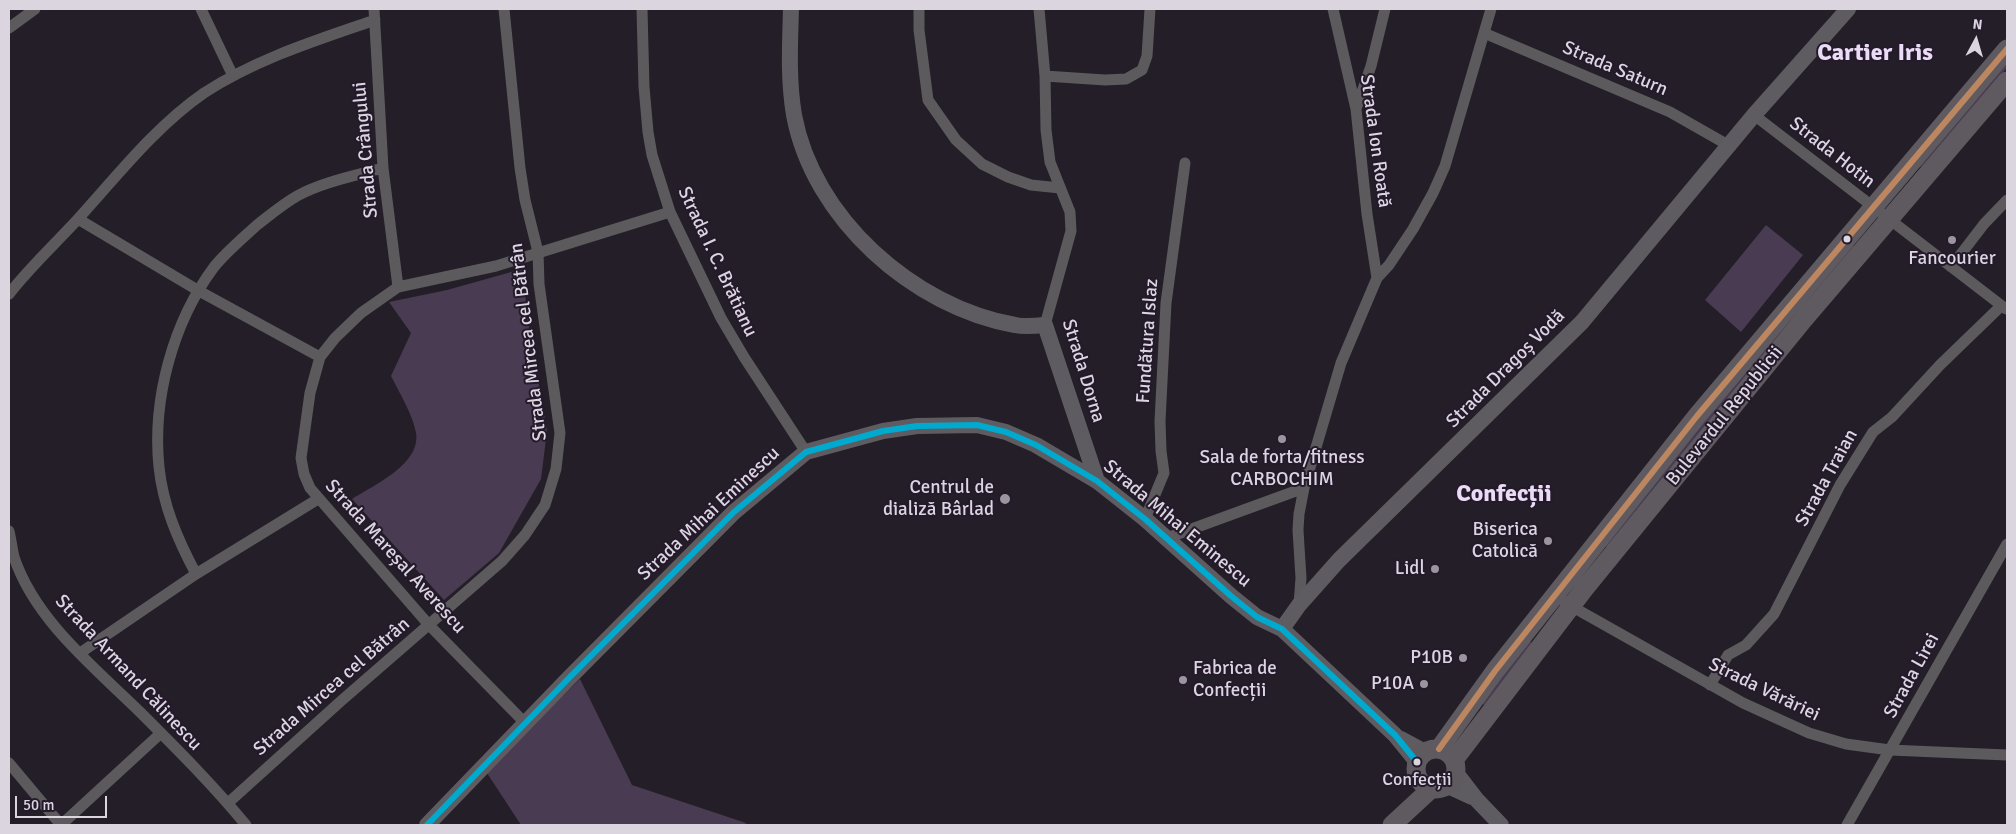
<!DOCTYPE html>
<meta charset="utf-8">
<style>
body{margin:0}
#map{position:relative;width:2016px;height:834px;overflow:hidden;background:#231e27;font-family:Signika,sans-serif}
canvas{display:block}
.frame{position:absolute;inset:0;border:10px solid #dbd5e0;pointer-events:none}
.north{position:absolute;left:1951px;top:15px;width:50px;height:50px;-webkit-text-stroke:4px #241a2b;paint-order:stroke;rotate:6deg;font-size:14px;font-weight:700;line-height:20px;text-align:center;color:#dbd5e0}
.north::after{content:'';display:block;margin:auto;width:18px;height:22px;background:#dbd5e0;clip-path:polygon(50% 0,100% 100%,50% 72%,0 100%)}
.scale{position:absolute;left:15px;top:796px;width:92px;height:22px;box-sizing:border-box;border:2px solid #dbd5e0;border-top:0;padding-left:6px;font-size:15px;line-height:18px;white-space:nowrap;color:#dbd5e0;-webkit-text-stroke:4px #241a2b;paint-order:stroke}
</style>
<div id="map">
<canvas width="2016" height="834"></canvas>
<div class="frame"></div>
<div class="north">N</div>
<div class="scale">50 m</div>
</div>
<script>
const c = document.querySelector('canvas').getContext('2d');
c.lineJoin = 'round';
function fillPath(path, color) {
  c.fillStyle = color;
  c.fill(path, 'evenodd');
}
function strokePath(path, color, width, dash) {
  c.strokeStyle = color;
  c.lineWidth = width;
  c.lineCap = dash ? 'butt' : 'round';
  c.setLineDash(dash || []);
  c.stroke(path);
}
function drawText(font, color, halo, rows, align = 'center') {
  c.font = font + ' Signika,sans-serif';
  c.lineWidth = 4;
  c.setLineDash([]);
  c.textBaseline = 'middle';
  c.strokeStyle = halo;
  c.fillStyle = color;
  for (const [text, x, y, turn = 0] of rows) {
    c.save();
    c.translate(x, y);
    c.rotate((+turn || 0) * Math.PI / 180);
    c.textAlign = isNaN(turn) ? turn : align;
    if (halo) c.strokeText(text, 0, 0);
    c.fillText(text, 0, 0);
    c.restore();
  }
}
const green = new Path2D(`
 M2007,59V68L1921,167L1917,164Z
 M1766,225L1803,255L1741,332L1705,300Z
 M1848,243L1854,247L1608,548L1602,544Z
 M522,269L529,327L547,431L541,479L499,553L444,600L352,499C374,485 421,464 416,433C413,415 399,392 391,376L411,333L389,302L447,290Z
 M1527,639L1532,643L1484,705L1480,702Z
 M580,679L632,785L746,823L745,825H521L485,770Z`);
const street = new Path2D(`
 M201,9L233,76
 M374,9L383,168L398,287
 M642,9L644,87L648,132L652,155L670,212L721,318L744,357L806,452
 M919,9V30L928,100L956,140L982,164L1008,177L1031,185L1060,188
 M1039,9L1045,76L1046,130L1050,162L1070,212L1071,231L1045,325
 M1333,9L1356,109L1367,214L1377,278
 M9,28L35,9
 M1484,33L1670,112L1728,145
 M1045,76L1105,80L1126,79L1142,70L1147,56L1150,9
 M1356,109L1371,66L1385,9
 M1754,115L2006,309
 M78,219L199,291L320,357
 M1951,267L1984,224L2007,200
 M9,294C30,267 55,244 78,219C117,176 156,126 204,93C256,59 317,40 375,20
 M318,499L196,574C178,540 163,506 159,467C152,399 173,322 214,267C226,252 243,238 257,225C270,215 283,204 297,196C323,182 354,176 383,168
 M1145,519L1164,473L1161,451L1160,421L1166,303L1185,163
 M9,531C11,539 12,549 14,557C35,620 94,667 140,712C176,748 213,785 246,825
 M1167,538L1304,488
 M1555,595L1571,606L1743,703L1809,733L1846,744L1890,750L2007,755
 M1299,605L1301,578L1298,530L1299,514L1304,488L1341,363L1377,278L1389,265L1413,229L1433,193L1445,166L1491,9
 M80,653L196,574
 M1710,685L1728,655L1746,645L1774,614L1840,485L1873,432L1892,417L1940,365L2001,306
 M526,724L429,625L310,488L304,474L301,458L310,393L320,357L335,338L361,313L398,287L496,266L670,212
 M9,763L61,825
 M228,803L341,701L502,561L525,535L545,505L556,469L560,433L539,284L538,252L525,200L520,168L504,9
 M61,825L161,733
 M1847,825L2007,544`);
const secondary = new Path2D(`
 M791,9C790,45 788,79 794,115C813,218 913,307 1015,325C1024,327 1035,326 1045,325L1097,481
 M1282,629L1299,605L1339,560L1582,322L1754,115L1848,9
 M1401,739L1425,752
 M1456,773L1476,799L1501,825
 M1448,786L1472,797
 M427,825L568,679L734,512L806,452L883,431L917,426L977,425L1006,432L1036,445L1097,481L1145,519L1231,596L1257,617L1282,629L1395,735L1417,762`);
const primary = new Path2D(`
 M1416 769a20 20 0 1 1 40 0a20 20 0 1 1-40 0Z
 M1439,749L1495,671L1697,416L2007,49
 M1454,760L1585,588L1804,319L2007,81
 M1392,825L1431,789`);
const bus1 = new Path2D(`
 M1439,749L1495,671L1697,416L2007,49`);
const bus2 = new Path2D(`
 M427,825L568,679L734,512L806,452L883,431L917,426L977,425L1006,432L1036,445L1097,481L1145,519L1231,596L1257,617L1282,629L1395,735L1417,762`);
const markers = [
 [1847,239,4.5,"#dbd5e0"],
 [1952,240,5,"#9b959f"],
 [1282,439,5,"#9b959f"],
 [1005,499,6,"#9b959f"],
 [1548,541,5,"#9b959f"],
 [1435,569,5,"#9b959f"],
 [1463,658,5,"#9b959f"],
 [1183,680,5,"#9b959f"],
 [1424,684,5,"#9b959f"],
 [1417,762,4.5,"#dbd5e0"]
];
const busNames = [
 ["Confecții",1417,780]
];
const streetNames = [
 ["Strada Saturn",1615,69,23],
 ["Strada Ion Roată",1375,141,82],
 ["Strada Crângului",366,150,-95],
 ["Strada Hotin",1832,153,38],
 ["Strada I. C. Brătianu",717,262,65],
 ["Fundătura Islaz",1148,341,-86],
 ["Strada Mircea cel Bătrân",529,342,-97],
 ["Strada Dragoș Vodă",1506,369,-45],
 ["Strada Dorna",1083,371,73],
 ["Bulevardul Republicii",1725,416,-51],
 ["Strada Traian",1827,478,-61],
 ["Strada Mihai Eminescu",709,514,-43],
 ["Strada Mihai Eminescu",1177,524,40],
 ["Strada Mareșal Averescu",395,557,48],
 ["Strada Armand Călinescu",128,673,47],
 ["Strada Lirei",1912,676,-61],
 ["Strada Mircea cel Bătrân",332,687,-41],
 ["Strada Vărăriei",1764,690,26]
];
const poiNames = [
 ["Fancourier",1952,259,"center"],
 ["Sala de forta/fitness",1282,458,"center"],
 ["CARBOCHIM",1282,480,"center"],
 ["Centrul de",994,488],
 ["dializă Bârlad",994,510],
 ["Biserica",1538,530],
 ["Catolică",1538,552],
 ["Lidl",1425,569],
 ["P10B",1453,658],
 ["Fabrica de",1193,669,"left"],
 ["Confecții",1193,691,"left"],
 ["P10A",1414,684]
];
const districtNames = [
 ["Cartier Iris",1875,54],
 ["Confecții",1504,495]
];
fillPath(green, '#483b52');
strokePath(street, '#5c5a5d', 11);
strokePath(secondary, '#5f5c61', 16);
strokePath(primary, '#5e5a60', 19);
strokePath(bus1, '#bb8660', 6);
strokePath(bus2, '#00a9ce', 6);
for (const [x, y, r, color] of markers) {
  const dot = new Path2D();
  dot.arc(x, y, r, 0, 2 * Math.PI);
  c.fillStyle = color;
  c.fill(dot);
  strokePath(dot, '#241a2b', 2);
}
drawText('18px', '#dbd5e0', '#241a2b', busNames);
drawText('19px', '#dbd5e0', '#241a2b', streetNames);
drawText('19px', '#dbd5e0', '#241a2b', poiNames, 'right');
drawText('bold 24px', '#e9dcf4', '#241a2b', districtNames);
</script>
